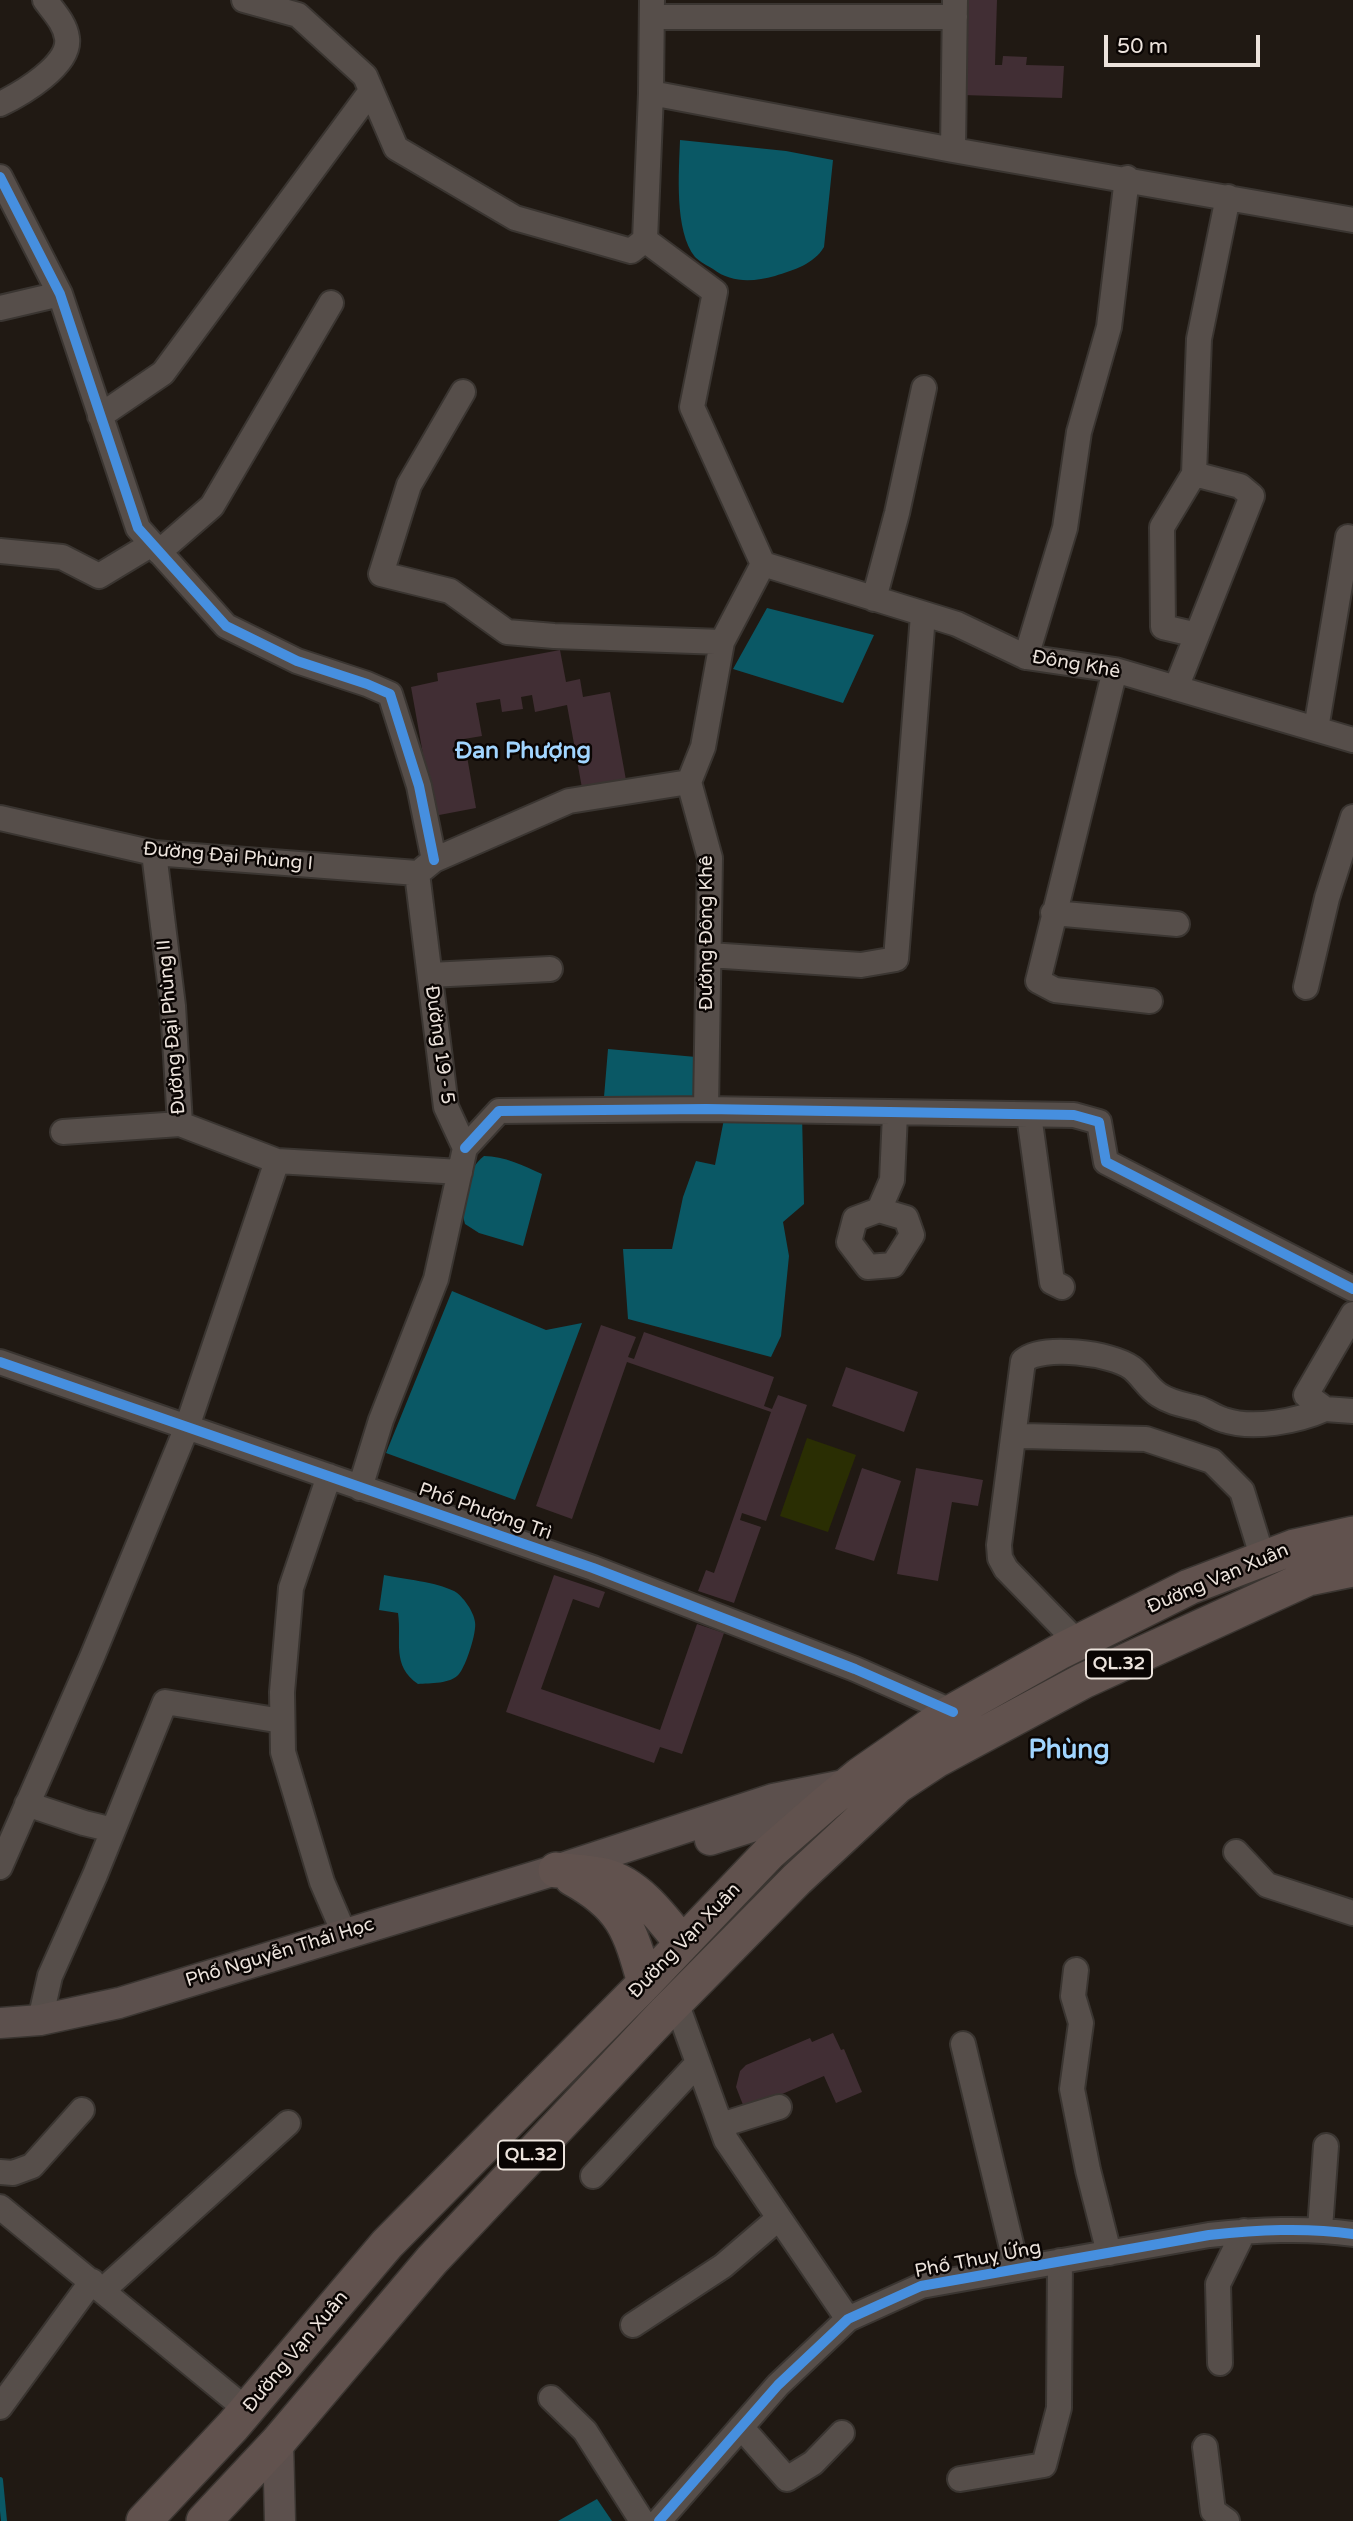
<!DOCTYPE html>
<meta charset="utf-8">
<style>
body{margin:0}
#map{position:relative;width:1353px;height:2521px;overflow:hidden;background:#201913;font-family:"Varela Round",sans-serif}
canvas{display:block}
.scale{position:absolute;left:1104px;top:35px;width:156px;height:32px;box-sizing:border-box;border:4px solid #ece3dc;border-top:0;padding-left:9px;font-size:21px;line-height:24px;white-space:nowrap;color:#ece3dc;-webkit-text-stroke:5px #0a0503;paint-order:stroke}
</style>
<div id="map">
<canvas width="1353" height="2521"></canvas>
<div class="scale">50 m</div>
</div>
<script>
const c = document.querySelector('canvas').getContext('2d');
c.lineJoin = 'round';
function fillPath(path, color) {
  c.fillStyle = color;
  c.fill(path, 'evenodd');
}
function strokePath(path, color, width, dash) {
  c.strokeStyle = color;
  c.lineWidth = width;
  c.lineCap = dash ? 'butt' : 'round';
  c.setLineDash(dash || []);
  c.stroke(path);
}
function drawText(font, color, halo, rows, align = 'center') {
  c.font = font + ' "Varela Round",sans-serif';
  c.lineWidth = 5;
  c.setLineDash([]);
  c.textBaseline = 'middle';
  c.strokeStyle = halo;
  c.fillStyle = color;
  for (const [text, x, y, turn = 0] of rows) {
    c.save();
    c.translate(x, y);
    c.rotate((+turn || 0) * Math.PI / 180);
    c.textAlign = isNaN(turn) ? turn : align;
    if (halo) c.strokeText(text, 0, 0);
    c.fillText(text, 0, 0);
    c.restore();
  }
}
const green = new Path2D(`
 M807,1438L856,1455L828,1532L780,1516Z`);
const water = new Path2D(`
 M680,140L786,151L833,160L824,247C814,264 794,270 775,276C753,282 731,283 713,269C708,266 700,262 695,257C674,231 679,171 680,140Z
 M767,608L874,635L843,703L733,669Z
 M608,1049L696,1057L693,1098L611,1100L604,1097Z
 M725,1114H802L804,1204L783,1222L789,1256L781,1336L771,1357L628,1319L623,1249H672L683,1197L696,1161L715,1165Z
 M484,1156C504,1156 524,1166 542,1174L523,1246L479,1233L465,1224C459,1202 466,1170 484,1156Z
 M452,1291L546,1330L582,1323L515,1500L386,1453Z
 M384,1575C404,1579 436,1582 454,1591C463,1596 474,1612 475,1622C477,1632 466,1666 459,1674C451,1684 430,1683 418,1684C391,1665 402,1642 398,1613L379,1610Z
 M597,2499L612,2521H558Z`);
const stream = new Path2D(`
 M0,2480L4,2521`);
const building = new Path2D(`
 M965,0H997L995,65H1002L1003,56L1027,57L1026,65L1064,66L1062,98L962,95Z
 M560,650L566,682L580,679L583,697L610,692L626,780L582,788L567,705L535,712L532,695L521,697L523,709L502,712L500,699L476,703L482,736L464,739L476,808L434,816L411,687L438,681L437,673Z
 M601,1325L636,1337L628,1357L634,1359L644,1332L774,1377L764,1406L772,1409L778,1395L807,1405L766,1521L742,1513L740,1520L761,1527L734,1603L698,1591L706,1570L714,1573L771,1412L627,1362L572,1519L536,1506Z
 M846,1367L918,1392L904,1432L832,1406Z
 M862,1468L901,1481L874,1561L835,1549Z
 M916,1468L983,1480L978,1506L952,1502L938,1581L897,1574Z
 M554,1575L605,1592L599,1608L573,1599L541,1689L660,1730L697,1624L724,1633L682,1754L660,1747L654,1763L506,1712Z
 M833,2033L841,2050L844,2049L862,2092L836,2103L824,2076L745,2110L736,2087L740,2071L746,2065L810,2038L812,2042Z`);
const minor = new Path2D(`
 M244,0L298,15L365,76L396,148L515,218L631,251L645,240
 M652,17H955
 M651,93L953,150L1353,220
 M0,104C21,94 71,65 67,38C65,23 53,11 45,0
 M953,150L955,0
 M0,177L60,294L138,528L226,626L297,661L367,684L390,694L419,786L434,860
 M645,240L715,292L692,407L763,564
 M645,240L651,93L652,0
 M0,308L60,294
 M463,392L409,485L381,574L450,591L507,632L554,636L722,642
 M100,416L163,373L371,91
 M0,551L62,557L99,576L152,544
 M159,552L212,506L331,303
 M763,564L957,624L1026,657L1115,670L1353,740
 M874,599L897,513L924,388
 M1197,635L1163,627L1162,527L1194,474L1199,339L1228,197
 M1026,657L1065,528L1079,432L1109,327L1127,178
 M1115,670L1038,981L1055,990L1150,1001
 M1176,688L1252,496L1240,486L1194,474
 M1316,729L1348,537
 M0,818L154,853L417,873
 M154,853L173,1006L180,1124
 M423,869L434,860L569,801L689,782
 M1053,913L1177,924
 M709,955L861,965L896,959L923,615
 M430,975L550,969
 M1306,987L1327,898L1353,817
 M706,1109L710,858L689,782L703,747L722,642L763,564
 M1029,1115L1052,1282L1062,1287
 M63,1132L180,1124L277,1161L460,1172
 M465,1148L499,1111L706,1109L1074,1115L1099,1122L1106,1162L1353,1289
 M879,1210L906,1218L912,1235L893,1265L868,1267L849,1242L855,1219L879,1210L892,1180L895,1114
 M1353,1314L1306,1395L1325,1409L1353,1411
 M0,1362L593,1568L855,1669L953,1712
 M1023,1436L1146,1439L1212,1461L1242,1491L1263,1559
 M329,1476L291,1588L282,1692L283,1752L322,1882L344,1933
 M360,1488L381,1420L436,1279L465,1148L446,1107L417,873
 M1078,1643L1006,1569L1000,1558L999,1545L1023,1361C1042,1344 1112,1353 1132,1368C1142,1376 1148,1388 1159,1395C1171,1403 1186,1405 1200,1409C1208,1412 1216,1418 1224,1420C1253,1430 1298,1421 1325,1409
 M27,1804L84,1823L113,1830
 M1236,1852L1267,1885L1353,1913
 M0,1867L92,1657L187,1427L277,1161
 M1076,1970L1073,1996L1081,2023L1072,2089L1088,2170L1109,2253
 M676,2002L726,2140L848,2319
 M40,2020L50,1976L95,1875L165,1702L282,1721
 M963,2044L1017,2269
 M721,2125L779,2107
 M0,2172L13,2173L32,2166L82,2110
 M593,2176L698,2063
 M0,2207L247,2410
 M1320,2229L1326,2146
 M103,2290L288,2123
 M633,2325L723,2266L779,2218
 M1220,2363L1218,2284L1244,2231
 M551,2398L585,2431L642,2521
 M0,2407L92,2281
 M741,2427L787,2479L813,2463L842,2433
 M1205,2447L1213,2511L1227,2521
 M960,2479L1044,2465L1059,2408L1060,2261
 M659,2521L778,2385L848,2319L921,2286L1209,2235C1257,2230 1305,2227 1353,2234`);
const major = new Path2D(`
 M710,1840L806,1810
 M0,2023L40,2020L119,2003L556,1870L773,1799L854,1783
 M278,2442L280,2521`);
const highway = new Path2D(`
 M556,1870C572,1872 589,1872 605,1876C638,1885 662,1918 682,1943
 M572,1878C623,1906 630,1929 645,1983
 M144,2521L233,2426L387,2244L645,1983L770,1852L825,1804L860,1775L945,1716L1061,1651L1189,1587L1294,1547L1353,1534
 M204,2521L278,2442L432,2260L662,2016L797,1879L897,1786L938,1759L1083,1681L1308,1578L1353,1569`);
const cycleway = new Path2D(`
 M0,177L60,294L138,528L226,626L297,661L367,684L390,694L419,786L434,860
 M465,1148L499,1111L706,1109L1074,1115L1099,1122L1106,1162L1353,1289
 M0,1362L593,1568L855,1669L953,1712
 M659,2521L778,2385L848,2319L921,2286L1209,2235C1257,2230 1305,2227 1353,2234`);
const shields = [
 [1119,1664,66],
 [531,2155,66]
];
const shieldNames = [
 ["QL.32",1119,1664],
 ["QL.32",531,2155]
];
const streetNames = [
 ["Đông Khê",1076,665,10],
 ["Đường Đại Phùng I",228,857,5],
 ["Đường Đông Khê",707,933,-90],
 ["Đường Đại Phùng II",172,1027,-95],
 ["Đường 19 - 5",439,1045,82],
 ["Phố Phượng Trì",485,1512,19],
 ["Đường Vạn Xuân",1218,1579,-23],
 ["Đường Vạn Xuân",685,1941,-46],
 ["Phố Nguyễn Thái Học",280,1953,-17],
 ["Phố Thuỵ Ứng",978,2260,-11],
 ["Đường Vạn Xuân",296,2352,-50]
];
const quarterNames = [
 ["Đan Phượng",523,752]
];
const districtNames = [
 ["Phùng",1069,1751]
];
fillPath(green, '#2a2e03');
fillPath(water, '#0a5865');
strokePath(stream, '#0a5865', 6);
fillPath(building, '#412e34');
strokePath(minor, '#3a3531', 28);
strokePath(major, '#3a3531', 33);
strokePath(highway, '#3a3531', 38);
strokePath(minor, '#564e4a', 24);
strokePath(major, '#5c504d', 30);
strokePath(highway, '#61524e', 35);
strokePath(cycleway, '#468fdf', 10);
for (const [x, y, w] of shields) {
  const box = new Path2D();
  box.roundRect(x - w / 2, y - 14.5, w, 29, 5);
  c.fillStyle = '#0a0503';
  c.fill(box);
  strokePath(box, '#ece3dc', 2);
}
drawText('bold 18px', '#ece3dc', null, shieldNames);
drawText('19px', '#ece3dc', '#0a0503', streetNames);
drawText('bold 23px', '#a1d5ff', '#0a0503', quarterNames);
drawText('bold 26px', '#a1d5ff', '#0a0503', districtNames);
</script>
